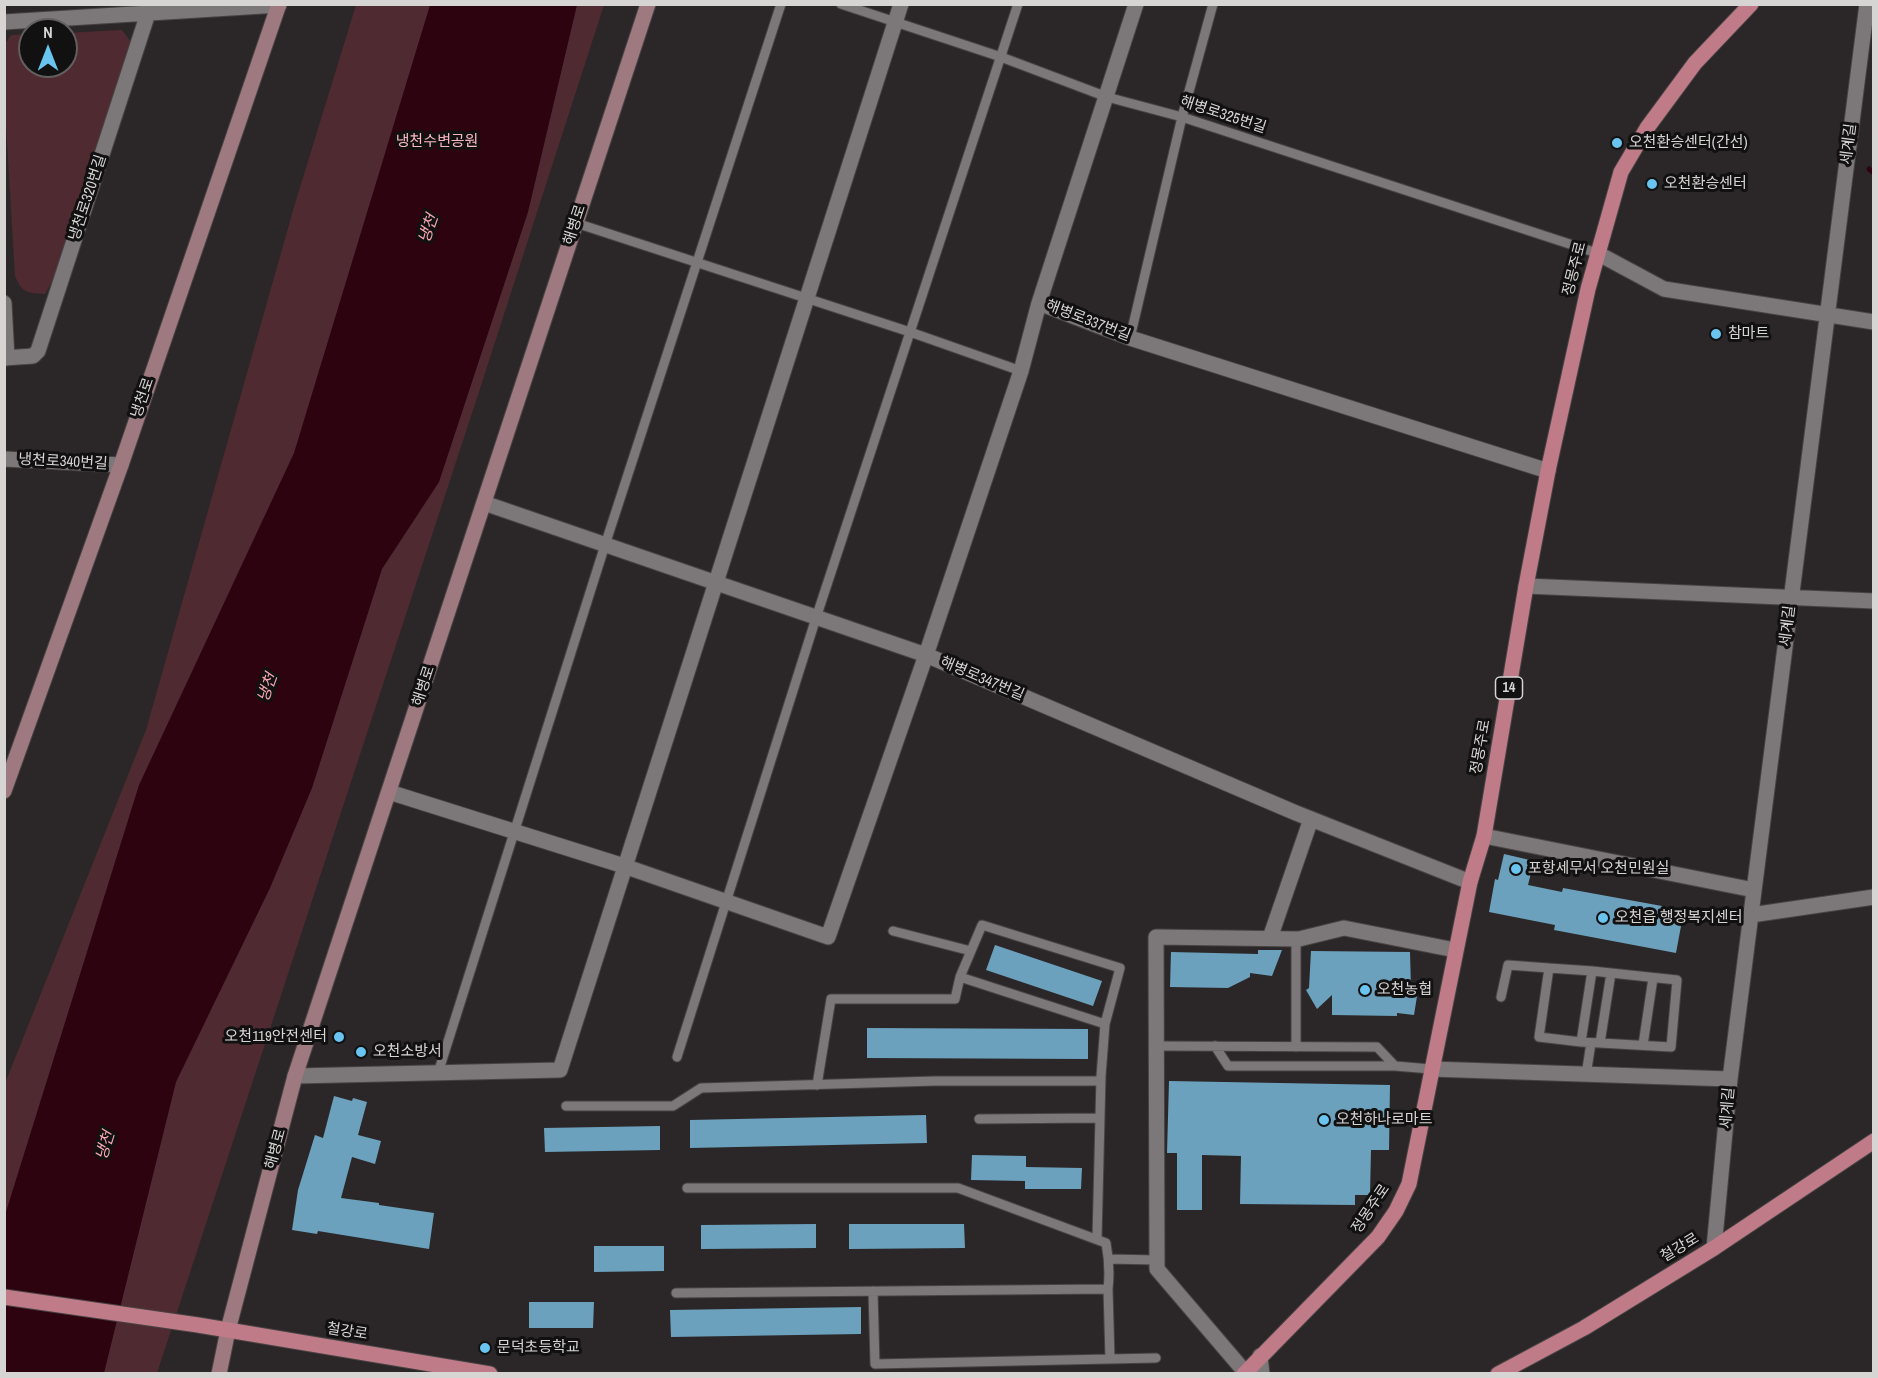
<!DOCTYPE html>
<meta charset="utf-8">
<style>
body{margin:0}
#map{position:relative;width:1878px;height:1378px;overflow:hidden;background:#2b2728;font-family:"Archivo Narrow",sans-serif}
canvas{display:block}
.frame{position:absolute;inset:0;border:6px solid #d7d4d4;pointer-events:none}
.north{position:absolute;left:18px;top:18px;width:60px;height:60px;box-sizing:border-box;background:#121111;border:2px solid #615f5f;border-radius:50%;rotate:0deg;font-size:16px;font-weight:700;line-height:24px;text-align:center;color:#d7d4d4}
.north::after{content:'';display:block;margin:auto;width:21px;height:27px;background:#69c4f0;clip-path:polygon(50% 0,100% 100%,50% 72%,0 100%)}
</style>
<div id="map">
<canvas width="1878" height="1378"></canvas>
<div class="frame"></div>
<div class="north">N</div>
</div>
<script>
const c = document.querySelector('canvas').getContext('2d');
c.lineJoin = 'round';
function fillPath(path, color) {
  c.fillStyle = color;
  c.fill(path, 'evenodd');
}
function strokePath(path, color, width, dash) {
  c.strokeStyle = color;
  c.lineWidth = width;
  c.lineCap = dash ? 'butt' : 'round';
  c.setLineDash(dash || []);
  c.stroke(path);
}
function drawText(font, color, halo, rows, align = 'center') {
  c.font = font + ' "Archivo Narrow","Noto Sans KR",sans-serif';
  c.lineWidth = 6;
  c.setLineDash([]);
  c.textBaseline = 'middle';
  c.strokeStyle = halo;
  c.fillStyle = color;
  for (const [text, x, y, turn = 0] of rows) {
    c.save();
    c.translate(x, y);
    c.rotate((+turn || 0) * Math.PI / 180);
    c.textAlign = isNaN(turn) ? turn : align;
    if (halo) c.strokeText(text, 0, 0);
    c.fillText(text, 0, 0);
    c.restore();
  }
}
const green = new Path2D(`
 M356,5H604L475,404L157,1373H5L4,1086L146,730L294,207Z
 M122,30L131,42L54,278L45,294C27,293 22,293 15,276L4,91L5,44L11,35L30,34V66H66V33Z`);
const water = new Path2D(`
 M430,5H577L528,212L439,482L382,569L312,788L270,888L176,1082L104,1373L5,1374V1215L139,785L294,453Z`);
const stream = new Path2D(`
 M1869,169L1874,173`);
const building = new Path2D(`
 M1504,854L1534,861L1528,885L1562,892L1563,888L1684,910L1676,953L1554,930L1555,925L1489,912L1495,879L1498,880Z
 M995,945L1102,981L1093,1006L986,970Z
 M1258,950H1282L1272,976L1250,973V977L1228,988L1170,987L1171,952L1258,954Z
 M1311,951L1410,952L1411,989L1418,990L1414,1015L1397,1013V1016L1332,1015V995L1317,1009L1306,990L1309,988Z
 M867,1028L1088,1029V1059L867,1058Z
 M1169,1081L1390,1085L1389,1150H1371L1370,1195H1355V1205L1240,1204L1241,1156L1202,1155V1210H1177V1153H1167Z
 M334,1096L352,1101L353,1098L367,1102L358,1135L381,1141L375,1164L352,1157L341,1198L379,1203V1205L434,1213L429,1249L318,1231L317,1234L292,1230L298,1190L315,1135L323,1138Z
 M926,1115L927,1143L690,1148V1120Z
 M660,1126V1150L545,1152L544,1128Z
 M972,1155L1026,1156V1167L1082,1168L1081,1189H1025V1181L971,1180Z
 M816,1224V1248L701,1249V1225Z
 M849,1224H964L965,1248L849,1249Z
 M594,1246H664V1271L594,1272Z
 M529,1302H594L593,1328H529Z
 M861,1307V1334L671,1337L670,1310Z`);
const lane = new Path2D(`
 M841,4L1001,57L1107,97L1182,117L1597,253
 M576,223L910,332L1021,371
 M1130,338L1182,117L1213,4
 M893,931L971,951
 M1592,971L1611,973L1600,1043L1581,1042Z
 M1501,997L1508,965L1549,968
 M1581,1042L1539,1037L1549,968L1592,971
 M1600,1043L1671,1047L1677,980L1611,973
 M1643,1045L1653,978
 M1156,1046L1377,1047L1395,1066L1431,1069
 M1215,1046L1228,1066H1395
 M1296,1047V939
 M677,1057L816,618L1018,4
 M438,1073L605,545L781,4
 M1586,1075L1591,1043
 M817,1085L831,999H955L960,977
 M566,1106H673L701,1088L935,1081H1101
 M979,1119L1100,1118
 M1097,1239L1101,1076L1105,1024L1120,968L982,925L960,977L1105,1024
 M1109,1259L1157,1260
 M1108,1289L1110,1359
 M873,1291L875,1364L1156,1358
 M676,1293L1108,1289C1110,1272 1109,1259 1106,1243L958,1188H687`);
const street = new Path2D(`
 M4,22L279,5
 M1597,253L1664,289L1874,322
 M4,303L7,358
 M1039,303L1136,4
 M4,358L33,356L38,351L151,4
 M4,459L121,465
 M484,503L926,655L1296,813L1470,882
 M1526,586L1874,601
 M389,792L624,866L828,937L926,655L1021,371L1039,303L1130,338L1548,471
 M1484,836L1754,890
 M1751,915L1874,897
 M1270,938L1311,819
 M1431,1069L1730,1079
 M295,1076L560,1070L901,4
 M1714,1248L1730,1079L1867,4
 M1260,1356L1262,1374
 M1245,1372L1157,1269L1156,937L1299,939L1344,928L1455,950`);
const secondary = new Path2D(`
 M4,791L121,465L279,4
 M219,1374L228,1330L295,1076L648,4`);
const primary = new Path2D(`
 M4,1297L198,1325L490,1374
 M1244,1374L1378,1237L1396,1211L1409,1184L1470,882L1484,836L1526,586L1548,471L1588,289L1621,172L1647,128L1695,63L1751,4
 M1498,1374L1584,1328L1714,1248L1874,1141`);
const markers = [
 [1617,143,6,"#69c4f0"],
 [1652,184,6,"#69c4f0"],
 [1716,334,6,"#69c4f0"],
 [1516,869,6,"#69c4f0"],
 [1603,918,6,"#69c4f0"],
 [1365,990,6,"#69c4f0"],
 [339,1037,6,"#69c4f0"],
 [361,1052,6,"#69c4f0"],
 [1324,1120,6,"#69c4f0"],
 [485,1348,6,"#69c4f0"]
];
const shields = [
 [1509,688,27]
];
const shieldNames = [
 ["14",1509,688]
];
const streetNames = [
 ["해병로325번길",1223,115,18],
 ["세계길",1849,144,-83],
 ["냉천로320번길",88,198,-72],
 ["해병로",575,225,-72],
 ["정몽주로",1575,269,-76],
 ["해병로337번길",1088,321,21],
 ["냉천로",143,398,-71],
 ["냉천로340번길",63,462,3],
 ["세계길",1788,626,-83],
 ["해병로347번길",982,679,23],
 ["해병로",424,686,-72],
 ["정몽주로",1481,747,-80],
 ["세계길",1728,1108,-85],
 ["해병로",276,1149,-75],
 ["정몽주로",1371,1209,-56],
 ["철강로",1680,1248,-31],
 ["철강로",347,1332,9]
];
const parkNames = [
 ["냉천수변공원",437,142]
];
const poiNames = [
 ["오천환승센터(간선)",1629,143],
 ["오천환승센터",1664,184],
 ["참마트",1728,334],
 ["포항세무서 오천민원실",1528,869],
 ["오천읍 행정복지센터",1615,918],
 ["오천농협",1377,990],
 ["오천119안전센터",327,1037,"right"],
 ["오천소방서",373,1052],
 ["오천하나로마트",1336,1120],
 ["문덕초등학교",497,1348]
];
const waterNames = [
 ["냉천",429,229,-71],
 ["냉천",268,688,-70],
 ["냉천",106,1146,-73]
];
fillPath(green, '#502a31');
fillPath(water, '#2c030e');
strokePath(stream, '#2c030e', 5);
fillPath(building, '#6ca1bd');
strokePath(lane, '#474343', 11);
strokePath(street, '#474343', 17);
strokePath(secondary, '#474343', 17);
strokePath(primary, '#474343', 17);
strokePath(lane, '#7c7778', 9);
strokePath(street, '#7c7778', 15);
strokePath(secondary, '#9e7980', 15);
strokePath(primary, '#c07b88', 15);
for (const [x, y, r, color] of markers) {
  const dot = new Path2D();
  dot.arc(x, y, r, 0, 2 * Math.PI);
  c.fillStyle = color;
  c.fill(dot);
  strokePath(dot, '#121111', 2);
}
for (const [x, y, w] of shields) {
  const box = new Path2D();
  box.roundRect(x - w / 2, y - 11, w, 22, 4.5);
  c.fillStyle = '#121111';
  c.fill(box);
  strokePath(box, '#d7d4d4', 1.5);
}
drawText('bold 14px', '#d7d4d4', null, shieldNames);
drawText('15px', '#d7d4d4', '#121111', streetNames);
drawText('15px', '#fbb7c1', '#121111', parkNames);
drawText('15px', '#d7d4d4', '#121111', poiNames, 'left');
drawText('italic 16px', '#f8a5b2', '#121111', waterNames);
</script>
